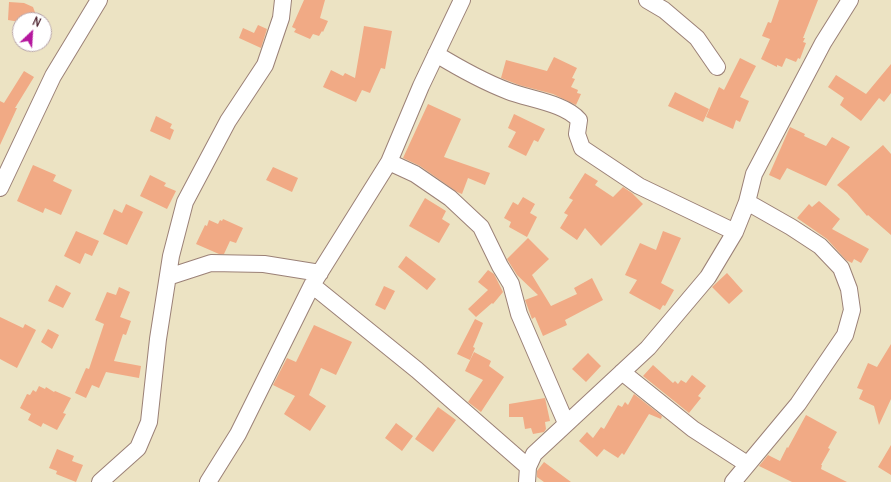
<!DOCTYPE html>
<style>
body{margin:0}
#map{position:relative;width:891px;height:482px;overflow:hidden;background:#ece3c3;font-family:Delius,sans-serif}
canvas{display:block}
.north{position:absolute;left:12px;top:12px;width:40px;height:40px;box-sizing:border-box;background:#fff;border:1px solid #b7a5aa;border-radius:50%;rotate:25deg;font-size:11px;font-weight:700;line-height:16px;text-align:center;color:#4a1f2b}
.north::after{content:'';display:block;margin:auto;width:14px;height:18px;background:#b5179e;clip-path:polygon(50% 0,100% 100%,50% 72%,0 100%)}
</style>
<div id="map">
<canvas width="891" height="482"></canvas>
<div class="north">N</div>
</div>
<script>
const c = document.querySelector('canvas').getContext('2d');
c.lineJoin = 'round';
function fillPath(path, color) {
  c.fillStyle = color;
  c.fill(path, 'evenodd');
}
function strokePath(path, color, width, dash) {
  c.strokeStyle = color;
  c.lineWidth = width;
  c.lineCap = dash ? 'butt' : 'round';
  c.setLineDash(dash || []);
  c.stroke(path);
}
const building = new Path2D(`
 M304,0H325L320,18L328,21L323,32L322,31L319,36L313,34L310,39L294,32L296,29L292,27Z
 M779,0H818L803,38H805L803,42L806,43L800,59L798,58L796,62L786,58L782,67L777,65V67L761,59L770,39L762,36L768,22L771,23Z
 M9,2L24,3L33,7L36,15L25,20H20V22L8,20Z
 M258,25L267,29L261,48L239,38L243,28L254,33Z
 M364,26L392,31L385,69L381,68L370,93L362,90L356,102L323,87L331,70L343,76L345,73L355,78Z
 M554,57L577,68L572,78L575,79L571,87L578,90L577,93L581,94L576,105L553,94L519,85L501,78L506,60L547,71Z
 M740,58L756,66L740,97L749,101L740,122L736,120L733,129L706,117L719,87L724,90Z
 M891,64V93L884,102L879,98L861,121L840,105L844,98L828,87L836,75L866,94Z
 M24,71L34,77L15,108H17L0,145V101L4,103Z
 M675,92L709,109L703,122L668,106Z
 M428,104L461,119L444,157L490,173L485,185L468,178L462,194L457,192L420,166L403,158Z
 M514,114L545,129L538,142L534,140L526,156L508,147L516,132L508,128Z
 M156,116L172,124L170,128L174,130L170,140L150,131Z
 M790,127L805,134L804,136L826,146L832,137L850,147L826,186L787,168L780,180L769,175Z
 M883,145L891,154V235L868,215L867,216L847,193L837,185Z
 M33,165L56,175L53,181L72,190L61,215L45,208L43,213L17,201Z
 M273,167L298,178L292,192L266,180Z
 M585,173L598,181L595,185L613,197L623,187L632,193L643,204L601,246L585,228L577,240L560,228L568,215L564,213L573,200L569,198Z
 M150,175L166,183L164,186L176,191L167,209L140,196Z
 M523,197L535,204L530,213L537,217L527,237L509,227L511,222L504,218L513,202L518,205Z
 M425,198L446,211L442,219L450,224L439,243L409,226Z
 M819,201L840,219L832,229L869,249L861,263L854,259L852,263L846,260L827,239L797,218L809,204L812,207Z
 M126,204L143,212L127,245L103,234L114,209L122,213Z
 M223,219L243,228L236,243L230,241L224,254H219L196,244L205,225L207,226L209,220L218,224L220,220L222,221Z
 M76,231L99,241L92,256L85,253L80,264L64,256Z
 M663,231L681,238L661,283L674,290L665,306L663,305L660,310L629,293L637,280L625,275L640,243L656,250Z
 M528,238L549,259L532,275L551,306L577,294L574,288L592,278L603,300L565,320L567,325L543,336L535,317L532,319L525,300L538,295L517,275L507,259Z
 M406,256L436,279L427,290L398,267Z
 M488,270L494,274L503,292L493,304L492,303L476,317L468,309L488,290L478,282Z
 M727,273L743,291L729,304L712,287Z
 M56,285L71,293L63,308L48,301Z
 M384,286L395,291L385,310L375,305Z
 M119,287L130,292L120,317L131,321L126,335L123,334L114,361L141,366L139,378L106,372L99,388L92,385L86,398L75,393L86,368L89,369L104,324L95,320L107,292L116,295Z
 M0,317L23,328L25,324L36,330L17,368L0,359Z
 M475,319L483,323L473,347L475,348L470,360L457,354Z
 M314,325L352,342L336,375L321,368L309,395L326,406L310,431L284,414L295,396L273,385L287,358L296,362Z
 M48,329L59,335L52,349L41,342Z
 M891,344V399L879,425L874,406L859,399L863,390L857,388L868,363L877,367Z
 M474,352L491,361L489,366L504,377L481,412L468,402L483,380L465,371Z
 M588,353L601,366L586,382L572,369Z
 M653,365L673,383L675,381L678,384L681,380L686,383L692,375L706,386L698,396L701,398L689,413L643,376Z
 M39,386L45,389L46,387L54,392L55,391L71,398L63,413L66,414L57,430L43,423L41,427L28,420L31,414L20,408L27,394L30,395L33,390L36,392Z
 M634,394L662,416L661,419L649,414L624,455L622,453L618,458L604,449L597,457L579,441L587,432L593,438L601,427L604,429L618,405L622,407L625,402L628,405Z
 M545,398L550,421L545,422L546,429L544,432L533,434L531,428L525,429L523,417H509V404Z
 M438,407L456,420L433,452L415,439Z
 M806,415L837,432L828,448L830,449L821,465H822L821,469L847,482H792L759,466L768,455L780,461L787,447L788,448Z
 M396,423L413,436L402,451L385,438Z
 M891,445V475L878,467Z
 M57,449L74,456L72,461L83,465L76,482L56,474L57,471L49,468Z
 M544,462L571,482H544L537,477V471Z`);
const minor = new Path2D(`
 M647,0L664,10L697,38L717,67
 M436,54C459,68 482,81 508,91C528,99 565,103 579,120L577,134L582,148L639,186L735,232
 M389,162L415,174L450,198L481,227L500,266L511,284L519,314L566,423
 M0,188L53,76L99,0
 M168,277L211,263L264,264L320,273
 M312,285L417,370L528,467
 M622,372L693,429L747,464
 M100,482L138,448L149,422L158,339L171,256L185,202L228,121L265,65L281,18L283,0
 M208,482L238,434L312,285L389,162L421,86L462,0
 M527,482L528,467L534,454L648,348L708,277L735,232L747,202L754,174L823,43L850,0
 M733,482L798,404L845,335L852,310L849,289L841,268L820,246L791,227L747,202`);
fillPath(building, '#f1aa85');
strokePath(minor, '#9b8177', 18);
strokePath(minor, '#fff', 16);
</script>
